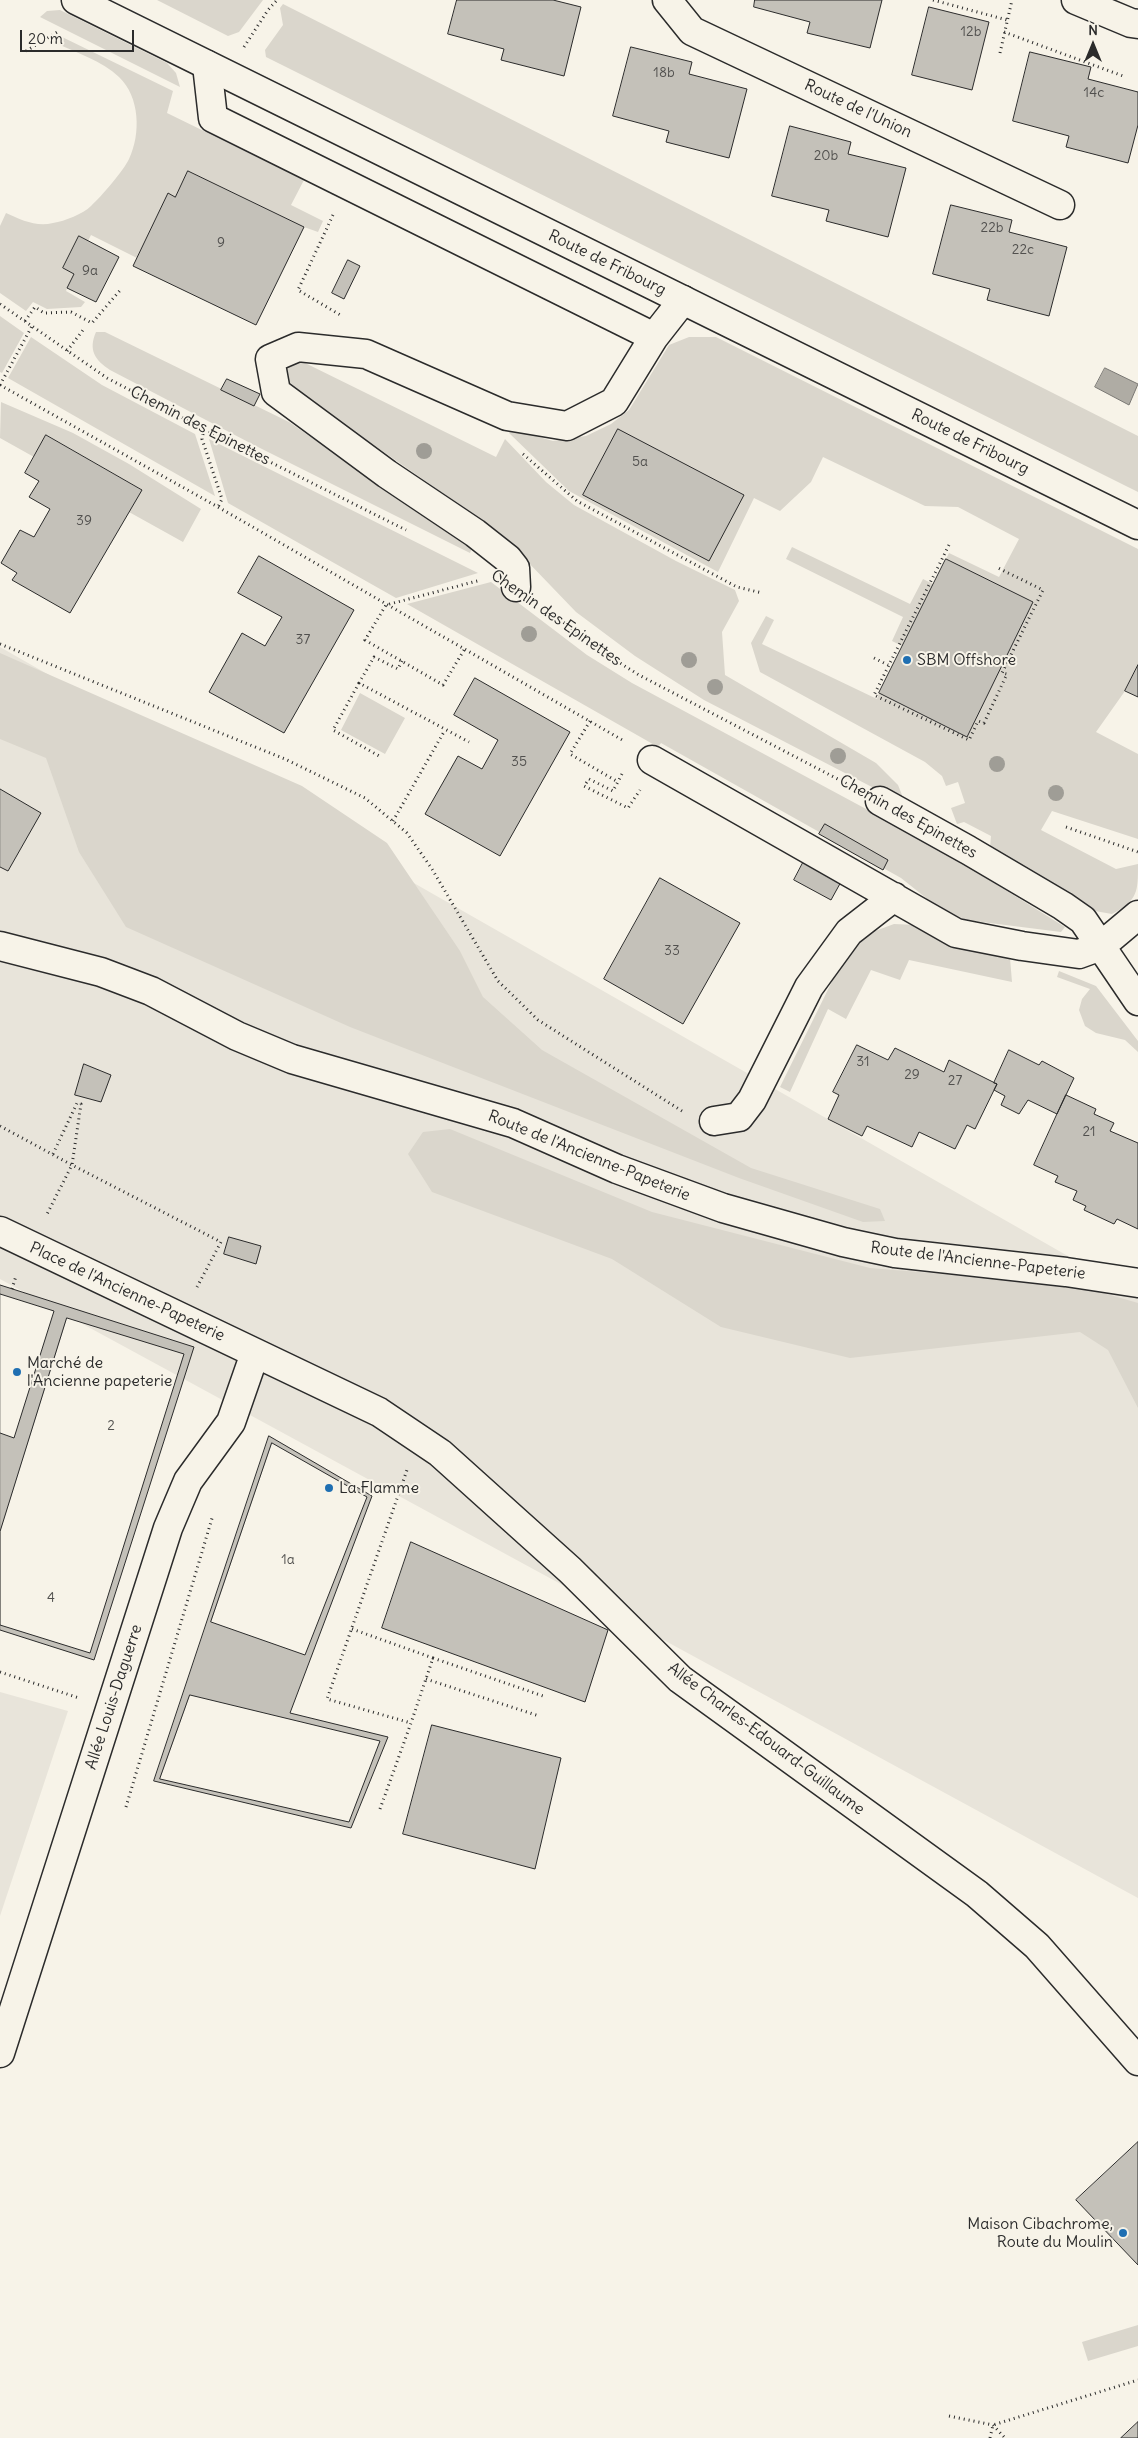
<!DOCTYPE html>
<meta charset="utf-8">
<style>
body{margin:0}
#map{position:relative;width:1138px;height:2438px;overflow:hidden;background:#f7f3e8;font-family:Delius,sans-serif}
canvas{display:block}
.north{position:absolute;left:1068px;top:20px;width:50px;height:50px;-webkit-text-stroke:4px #f7f3e8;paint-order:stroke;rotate:0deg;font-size:14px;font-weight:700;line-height:20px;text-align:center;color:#2b2b2b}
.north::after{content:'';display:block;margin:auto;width:18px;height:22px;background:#2b2b2b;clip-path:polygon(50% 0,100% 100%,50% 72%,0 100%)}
.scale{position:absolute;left:20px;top:30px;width:114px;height:22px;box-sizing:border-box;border:2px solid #2b2b2b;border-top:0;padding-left:6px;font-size:15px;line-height:18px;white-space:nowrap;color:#2b2b2b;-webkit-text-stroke:4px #f7f3e8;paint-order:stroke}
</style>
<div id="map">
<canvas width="1138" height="2438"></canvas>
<div class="north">N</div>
<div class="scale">20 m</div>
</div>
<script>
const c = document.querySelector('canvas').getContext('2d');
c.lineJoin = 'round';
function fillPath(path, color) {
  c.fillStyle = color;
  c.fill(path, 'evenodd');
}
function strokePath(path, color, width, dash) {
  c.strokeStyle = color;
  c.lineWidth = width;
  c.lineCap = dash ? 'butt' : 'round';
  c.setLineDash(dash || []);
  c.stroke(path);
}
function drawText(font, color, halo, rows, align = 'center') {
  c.font = font + ' Delius,sans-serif';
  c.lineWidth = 4;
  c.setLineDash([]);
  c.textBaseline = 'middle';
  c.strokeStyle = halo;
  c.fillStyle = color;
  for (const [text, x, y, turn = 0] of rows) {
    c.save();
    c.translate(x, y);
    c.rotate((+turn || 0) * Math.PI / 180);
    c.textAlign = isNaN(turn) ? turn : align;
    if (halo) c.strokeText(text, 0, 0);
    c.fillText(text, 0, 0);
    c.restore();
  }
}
const built = new Path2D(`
 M0,647L1138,1296V1898L0,1279Z
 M0,1692L68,1711L0,1916Z`);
const green = new Path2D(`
 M157,0H263L239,32L228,36Z
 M283,4L1138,436V492L266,57L265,50L283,25L280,8Z
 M60,10L167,63L176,73L180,87L40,17L47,11Z
 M60,36L173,91L167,113L304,180L291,205L323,221L318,232L304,227L188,171L175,197L168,193L137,258L91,235L88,241L79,236L63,268L74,274L66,291L85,302L81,307L47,309L33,302L26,311L0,293V226L6,213C21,220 36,227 53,223C65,221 83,214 91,206C101,197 124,170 129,159C141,134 140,97 119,77C102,61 77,53 56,43Z
 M0,316L24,333L2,373L0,372Z
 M96,332H105L289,422L472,548L470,553L254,445L110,370C95,360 88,350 96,332Z
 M31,337L102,385L195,434L215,496L8,378Z
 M689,337H716L1138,549V665L1125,691L1096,732L1138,754V839L1052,811L1041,830L1116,869L1138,864C1138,892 1138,900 1112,914L1095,911L990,848L991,836L964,822L957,824L951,808L965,803L958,782L946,786L942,776L925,762L760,672L751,643L766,616L774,620L762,644L877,699L879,693L967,736L1033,602L946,559L949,553L999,577L1019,539L958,507L925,506L823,457L811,482L780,511L754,498L718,572L569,491L509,433L511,429L553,441L586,436L611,424L629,410L669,345Z
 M301,361L496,457L505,439L546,482L574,505L676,561L735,590L739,601L722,632L725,675L876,763L898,785L902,795L897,800L704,700L635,656L576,612L500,533L286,384L283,372L289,363Z
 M1,402L73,433L129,464L201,509L183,542L129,512L141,489L47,435L34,457L0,438Z
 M209,439L478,573L396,598L228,503Z
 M792,547L910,604L923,579L933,584L902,646L892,641L903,617L786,559Z
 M491,582L587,655L632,683L933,845L1065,927L1061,932L966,920L935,905L901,878L661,743L658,747L407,604Z
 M0,653L302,786L387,843L460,951L483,997L542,1050L751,1168L880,1209L885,1221L863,1222L739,1178L350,1027L126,927L79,852L46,758L0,739Z
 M360,693L405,718L385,754L341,730Z
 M894,924L917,925L1001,953L1010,958L1012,982L909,960L900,980L871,970L846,1019L828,1009L790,1092L780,1087L844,957L867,934Z
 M1059,971L1096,986L1138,1041V1052L1125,1040L1096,1033L1085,1026L1079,1010L1082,999L1090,989L1057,977Z
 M450,1129L652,1212L870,1268L1075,1285L1138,1303V1408L1108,1350L1080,1332L850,1358L721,1327L612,1259L432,1192L408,1154L423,1132Z
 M1138,2325V2346L1088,2361L1082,2342Z`);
const water = new Path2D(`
 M1105,368L1138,384L1129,405L1095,387Z`);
const building = new Path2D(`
 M457,0H553L581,7L564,76L501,60L504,49L448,34Z
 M755,0H882L870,48L807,33L810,22L754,7Z
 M929,7L989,22L972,90L912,75Z
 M631,47L692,62L689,74L747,89L729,158L666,142L669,131L613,116Z
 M1030,52L1091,67L1088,79L1138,92V125L1128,163L1066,147L1069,136L1013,121Z
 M790,126L851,142L848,154L906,168L888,237L826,221L829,210L772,196Z
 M188,171L304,227L256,325L133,266L168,193L175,197Z
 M951,205L1012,220L1009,232L1067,247L1049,316L987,300L990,289L933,274Z
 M79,236L119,257L96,302L67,288L74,274L63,268Z
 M348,260L360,266L344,299L332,293Z
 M227,379L260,394L254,406L221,390Z
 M618,429L744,495L709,561L583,495Z
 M46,435L142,490L70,613L12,580L17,573L1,563L20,530L34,537L50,509L29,497L39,481L25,473Z
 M259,556L354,610L284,733L209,692L242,633L265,646L282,617L238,593Z
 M946,559L1033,602L967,737L879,693Z
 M1138,665V697L1125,691Z
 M475,678L570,732L500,856L425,814L458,756L482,769L498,740L454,715Z
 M0,789L41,813L8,871L0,867Z
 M825,824L888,860L883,870L819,834Z
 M805,859L842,880L831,900L794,880Z
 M660,878L740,923L683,1024L604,979Z
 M857,1045L888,1060L895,1048L944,1072L949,1060L997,1084L975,1129L967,1125L955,1149L919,1132L912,1147L867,1126L862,1136L828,1119L839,1095L833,1092Z
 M1009,1050L1039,1065L1042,1061L1074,1078L1057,1114L1028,1100L1019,1114L1001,1105L1005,1096L994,1090L997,1084L994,1083Z
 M84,1064L111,1075L101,1102L75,1095Z
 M1066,1095L1096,1109L1094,1114L1114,1123L1110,1131L1138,1143V1229L1117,1219L1114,1224L1084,1210L1086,1206L1073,1200L1077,1191L1055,1182L1058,1176L1034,1165Z
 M229,1237L261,1246L256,1264L224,1254Z
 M0,1285L194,1347L94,1660L0,1630Z
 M0,1294L54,1311L14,1438L0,1433Z
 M67,1318L184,1354L90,1653L0,1625V1532Z
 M269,1436L372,1496L290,1713L388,1737L351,1828L154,1781Z
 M272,1443L367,1497L305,1655L211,1622Z
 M411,1542L608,1630L585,1702L382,1628Z
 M190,1695L380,1741L349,1822L160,1779Z
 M432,1725L561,1758L535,1869L403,1834Z
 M1138,2142V2265L1076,2200Z
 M1138,2422V2438H1121Z`);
const path = new Path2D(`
 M933,0L1007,20
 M1004,32L1123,76
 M244,47L268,10L277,0
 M26,51L59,31
 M1000,53L1012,0
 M333,215L298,290L342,316
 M0,304L107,378L204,429L406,530
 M25,321L35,307L44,313L71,312L92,323L122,288
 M67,351L83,330
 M0,385L218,507L624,741
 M0,385L32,326
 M204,429L202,439L222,499L218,507
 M523,454L577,501L737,587L762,593
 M949,545L874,695L969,740L978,721L984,723L1007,674L1002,673L1043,590L998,568
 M544,607L596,648L639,675L851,786
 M0,644L285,759L365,798L407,833L432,869L498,981L538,1020L682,1111
 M464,650L443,685L365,640L386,605L481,580
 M874,658L888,665
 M402,661L398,669L374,657L359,683L469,742
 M359,683L333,730L381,757
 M590,721L570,754L618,782
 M622,774L613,791L589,779L584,786L628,808L640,790
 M393,821L445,730
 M1066,827L1138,852
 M0,1126L72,1165L46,1216
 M53,1154L77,1103L81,1104L72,1165L221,1242L197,1287
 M12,1289L16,1276
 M352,1629L433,1658L411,1723
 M433,1658L546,1697
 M0,1672L79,1698
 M426,1679L539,1716
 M126,1807L213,1515
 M380,1809L411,1723L327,1699L407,1470
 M949,2416L993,2425L1005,2438
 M990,2438L993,2425L1138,2380`);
const minor = new Path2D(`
 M667,0L692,31L1060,205
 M1076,0L1131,23L1138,24
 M207,65L213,118L654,337L683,300
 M516,587L515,568L508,559L475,533L387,474L276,392L270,359L298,347L366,354L507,416L567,426L614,402L654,337
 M652,760L956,933L1022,946L1079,954L1101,946L1138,915
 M880,801L968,850L1063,906L1083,920L1138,1001
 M0,946L101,972L151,991L237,1036L292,1059L513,1123L617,1169L723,1208L843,1242L895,1253L1066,1272L1138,1283
 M714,1121L739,1117L752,1100L809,987L849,932L894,897
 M0,1231L379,1412L440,1453L570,1570L680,1679L977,1894L1037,1946L1138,2061
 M0,2053L168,1528L188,1481L231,1422L255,1353`);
const major = new Path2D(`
 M76,0L1138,525`);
const trees = [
 [424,451],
 [529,634],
 [689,660],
 [715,687],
 [838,756],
 [997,764],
 [1056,793]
];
const markers = [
 [907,660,5,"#1f6fb2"],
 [17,1372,5,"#1f6fb2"],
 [329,1488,5,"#1f6fb2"],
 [1123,2233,5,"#1f6fb2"]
];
const numberNames = [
 ["12b",971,32],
 ["18b",664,73],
 ["14c",1094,93],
 ["20b",826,156],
 ["22b",992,228],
 ["9",221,243],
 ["22c",1023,250],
 ["9a",90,271],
 ["5a",640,462],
 ["39",84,521],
 ["37",303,640],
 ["35",519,762],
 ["33",672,951],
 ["31",863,1062],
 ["29",912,1075],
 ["27",955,1081],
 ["21",1089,1132],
 ["2",111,1426],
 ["1a",288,1560],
 ["4",51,1598]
];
const streetNames = [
 ["Route de l'Union",858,109,25],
 ["Route de Fribourg",607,263,26],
 ["Chemin des Epinettes",200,426,27],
 ["Route de Fribourg",970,442,26],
 ["Chemin des Epinettes",556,618,35],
 ["Chemin des Epinettes",908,817,29],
 ["Route de l'Ancienne-Papeterie",589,1156,22],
 ["Route de l'Ancienne-Papeterie",978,1261,7],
 ["Place de l'Ancienne-Papeterie",127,1292,25],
 ["Allée Louis-Daguerre",114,1697,-72],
 ["Allée Charles-Edouard-Guillaume",766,1739,37]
];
const poiNames = [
 ["SBM Offshore",917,660],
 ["Marché de",27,1363],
 ["l'Ancienne papeterie",27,1381],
 ["La Flamme",339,1488],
 ["Maison Cibachrome,",1113,2224,"right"],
 ["Route du Moulin",1113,2242,"right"]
];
fillPath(built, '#e8e4da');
fillPath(green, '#dad6cc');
fillPath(water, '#afaca4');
strokePath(water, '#7a7874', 1);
fillPath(building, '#c4c1b9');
strokePath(building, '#2b2b2b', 1);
strokePath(minor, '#2b2b2b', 31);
strokePath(major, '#2b2b2b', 31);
strokePath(path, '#2b2b2b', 3, [1, 4]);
strokePath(minor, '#f7f3e8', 28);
strokePath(major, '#f7f3e8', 28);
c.fillStyle = '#9f9d96';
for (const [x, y] of trees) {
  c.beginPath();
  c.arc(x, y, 8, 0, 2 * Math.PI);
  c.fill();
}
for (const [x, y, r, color] of markers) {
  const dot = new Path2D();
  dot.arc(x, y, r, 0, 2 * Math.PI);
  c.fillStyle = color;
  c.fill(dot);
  strokePath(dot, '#f7f3e8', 2);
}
drawText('14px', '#51504e', null, numberNames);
drawText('16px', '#2b2b2b', '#f7f3e8', streetNames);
drawText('16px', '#2b2b2b', '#f7f3e8', poiNames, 'left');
</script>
